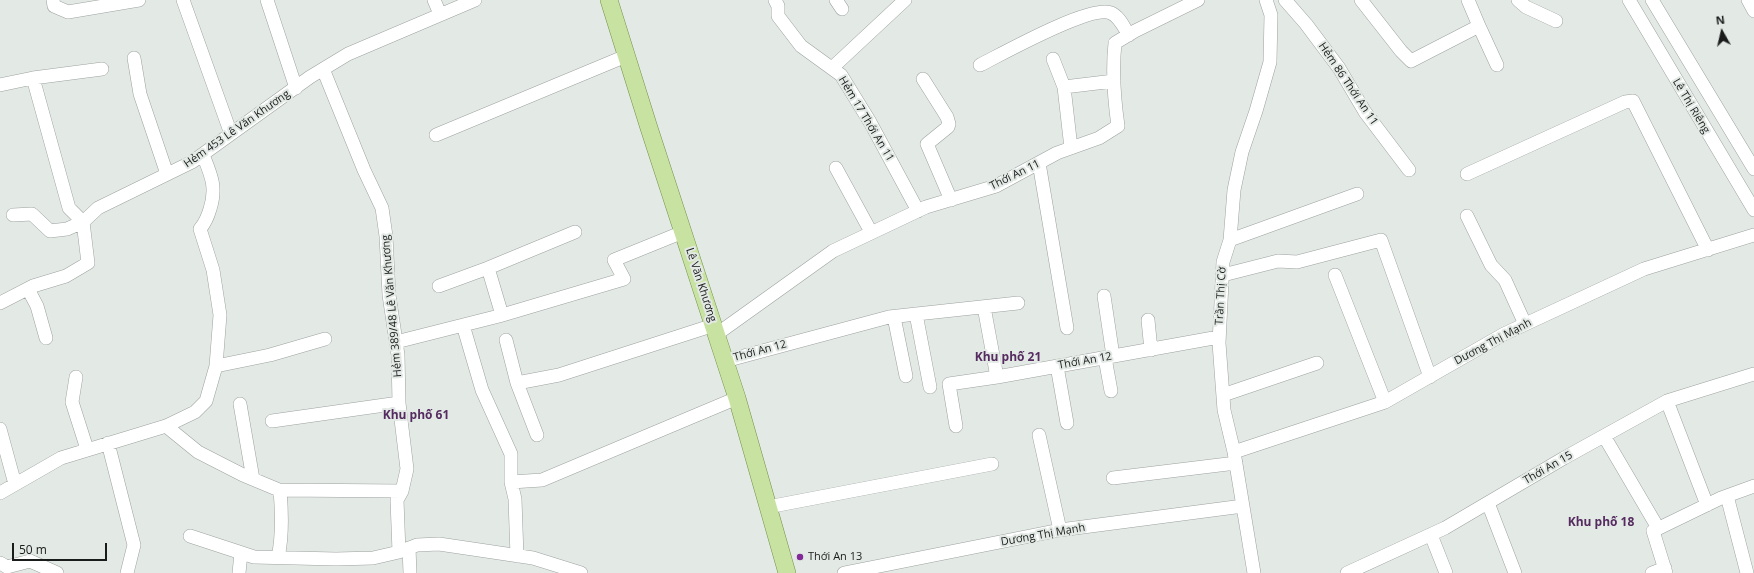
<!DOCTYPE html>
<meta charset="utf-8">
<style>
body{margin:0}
#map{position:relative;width:1754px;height:573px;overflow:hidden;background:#e3e9e5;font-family:"Open Sans",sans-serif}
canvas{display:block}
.north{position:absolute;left:1702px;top:12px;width:40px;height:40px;-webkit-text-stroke:3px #e3e9e5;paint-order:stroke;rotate:352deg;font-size:11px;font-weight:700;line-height:16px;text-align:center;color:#1a1c1b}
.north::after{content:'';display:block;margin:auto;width:14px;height:18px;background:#1a1c1b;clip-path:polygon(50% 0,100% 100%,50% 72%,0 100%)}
.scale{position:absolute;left:12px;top:543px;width:95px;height:18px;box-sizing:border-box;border:2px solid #1a1c1b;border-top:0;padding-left:5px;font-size:12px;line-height:14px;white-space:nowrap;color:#1a1c1b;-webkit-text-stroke:3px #e3e9e5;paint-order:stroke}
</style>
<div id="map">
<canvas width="1754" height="573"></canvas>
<div class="north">N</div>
<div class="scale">50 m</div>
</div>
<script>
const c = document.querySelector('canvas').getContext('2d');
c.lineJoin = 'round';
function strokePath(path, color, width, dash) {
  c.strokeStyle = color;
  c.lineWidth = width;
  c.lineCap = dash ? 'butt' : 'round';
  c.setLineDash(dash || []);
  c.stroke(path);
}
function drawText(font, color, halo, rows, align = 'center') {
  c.font = font + ' "Open Sans",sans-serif';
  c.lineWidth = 4;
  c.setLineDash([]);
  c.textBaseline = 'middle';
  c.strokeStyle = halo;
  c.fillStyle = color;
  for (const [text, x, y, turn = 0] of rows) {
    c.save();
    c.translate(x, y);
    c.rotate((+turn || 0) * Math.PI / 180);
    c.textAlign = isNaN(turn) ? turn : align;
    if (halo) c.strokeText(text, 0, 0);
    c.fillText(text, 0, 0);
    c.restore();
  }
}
const minor = new Path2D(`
 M53,0L54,6L68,12L139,0
 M183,0L231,134
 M267,0L296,88
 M434,0L440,14
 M775,0L778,6V16L801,46L841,75L870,122L918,211
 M836,0L842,9
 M1285,0L1306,24L1339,68L1365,112L1409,170
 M1361,0L1401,51L1411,61L1479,26L1497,65
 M1468,0L1479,26
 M1518,0L1526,7L1556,21
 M1629,0L1754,210
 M1652,0L1754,169
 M1748,0L1754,11
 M134,58L140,94L167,174
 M1053,59L1064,87L1071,148
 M980,65C1002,54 1091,4 1111,13C1120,17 1124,28 1129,35
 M832,68L905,0
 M323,69L364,170L382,208L386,236L389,295L398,355L399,403L407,469L402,491L397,500L399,552
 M923,79L947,117L949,124L948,127L927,144L951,200
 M0,85L33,78L102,69
 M1064,87L1114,81
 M436,135L626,56
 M1039,163L1067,328
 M836,168L871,232
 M1467,174L1625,102L1633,101L1708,250
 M13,215L32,214L50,231L67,229L83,222L69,208L33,78
 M1467,216L1491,265L1505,280L1525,324
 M1230,240L1357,194
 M1223,275L1278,261L1297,262L1381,240L1430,377
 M1335,275L1385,402
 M439,286L488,268
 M28,289L37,306L46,338
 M1104,296L1113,356
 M0,303L33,286L66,276L88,263L83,222L98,208L192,162L310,77L348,54L475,0
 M984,307L997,377L1219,337
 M916,314L930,387
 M502,315L488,268L575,232
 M894,317L906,376
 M1148,320L1151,350
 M463,325L482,390L511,454V482L515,499L517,556
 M717,334L833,251L926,207L996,186L1057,153L1099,138L1118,126C1114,98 1112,71 1115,43L1135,31L1198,0
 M506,340L517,383L537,435
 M396,342L499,316L624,279L614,260L683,232
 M1105,358L1111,391
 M725,361L889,317L1018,303
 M216,366L270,355L325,339
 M1057,366L1067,423
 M76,377L72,402L87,449
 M517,383L559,375L714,325
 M1223,395L1317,363
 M1667,401L1707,505
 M240,404L253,479
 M272,421L399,403
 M166,426L198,452L243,475L279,490L402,491
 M956,426L949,384L997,377
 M0,429L15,484
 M1039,435L1060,530
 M1604,436L1658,528
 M108,443L134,545L127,573
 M1234,452L1385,402L1504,334L1644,269L1754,235
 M1113,478L1236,463
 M511,482L542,480L737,398
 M0,493L61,458L166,426L195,412L206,401L216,366L220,315L213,270L200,229C205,223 208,216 210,209C217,187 211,175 203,155
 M1727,496L1747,573
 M1488,503L1515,573
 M768,507L992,464
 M1431,535L1446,573
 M190,536L254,557L336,559L373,558L399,552L417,545L439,544L533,558L581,573
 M409,548L410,573
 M278,557C283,535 282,513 280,490
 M0,563L7,567L30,561L57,573
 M239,573L241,553
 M844,573L1060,530L1243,506
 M1254,573L1234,452L1224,410L1219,343L1223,262L1230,240L1234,190L1242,152L1256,111L1270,62L1271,15L1266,0
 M1347,573L1445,528L1564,458L1667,401L1754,374
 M1652,573L1665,568
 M1666,573L1653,531L1721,498L1754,486`);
const major = new Path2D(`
 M609,0L649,128L737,398L787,573`);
const markers = [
 [800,557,4,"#822a97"]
];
const streetNames = [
 ["Hẻm 86 Thới An 11",1348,84,56],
 ["Lê Thị Riêng",1691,106,59],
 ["Hẻm 17 Thới An 11",866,119,59],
 ["Hẻm 453 Lê Văn Khương",237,129,-35],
 ["Thới An 11",1015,175,-26],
 ["Lê Văn Khương",701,285,72],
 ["Trần Thị Cờ",1221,296,-87],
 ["Hẻm 389/48 Lê Văn Khương",392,306,-95],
 ["Dương Thị Mạnh",1493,342,-28],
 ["Thới An 12",760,351,-15],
 ["Thới An 12",1085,361,-10],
 ["Thới An 15",1548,468,-30],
 ["Dương Thị Mạnh",1043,535,-10]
];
const poiNames = [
 ["Thới An 13",808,557]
];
const neighbourhoodNames = [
 ["Khu phố 21",1008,358],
 ["Khu phố 61",416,416],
 ["Khu phố 18",1601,523]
];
strokePath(minor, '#9da29f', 14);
strokePath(major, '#73924a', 18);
strokePath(minor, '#fff', 13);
strokePath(major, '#c8e3a1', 17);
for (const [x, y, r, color] of markers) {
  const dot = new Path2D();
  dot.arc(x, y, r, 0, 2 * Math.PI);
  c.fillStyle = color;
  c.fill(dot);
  strokePath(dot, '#e3e9e5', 1.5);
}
drawText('11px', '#1a1c1b', '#e3e9e5', streetNames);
drawText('11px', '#1a1c1b', '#e3e9e5', poiNames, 'left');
drawText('bold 12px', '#552b60', '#e3e9e5', neighbourhoodNames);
</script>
